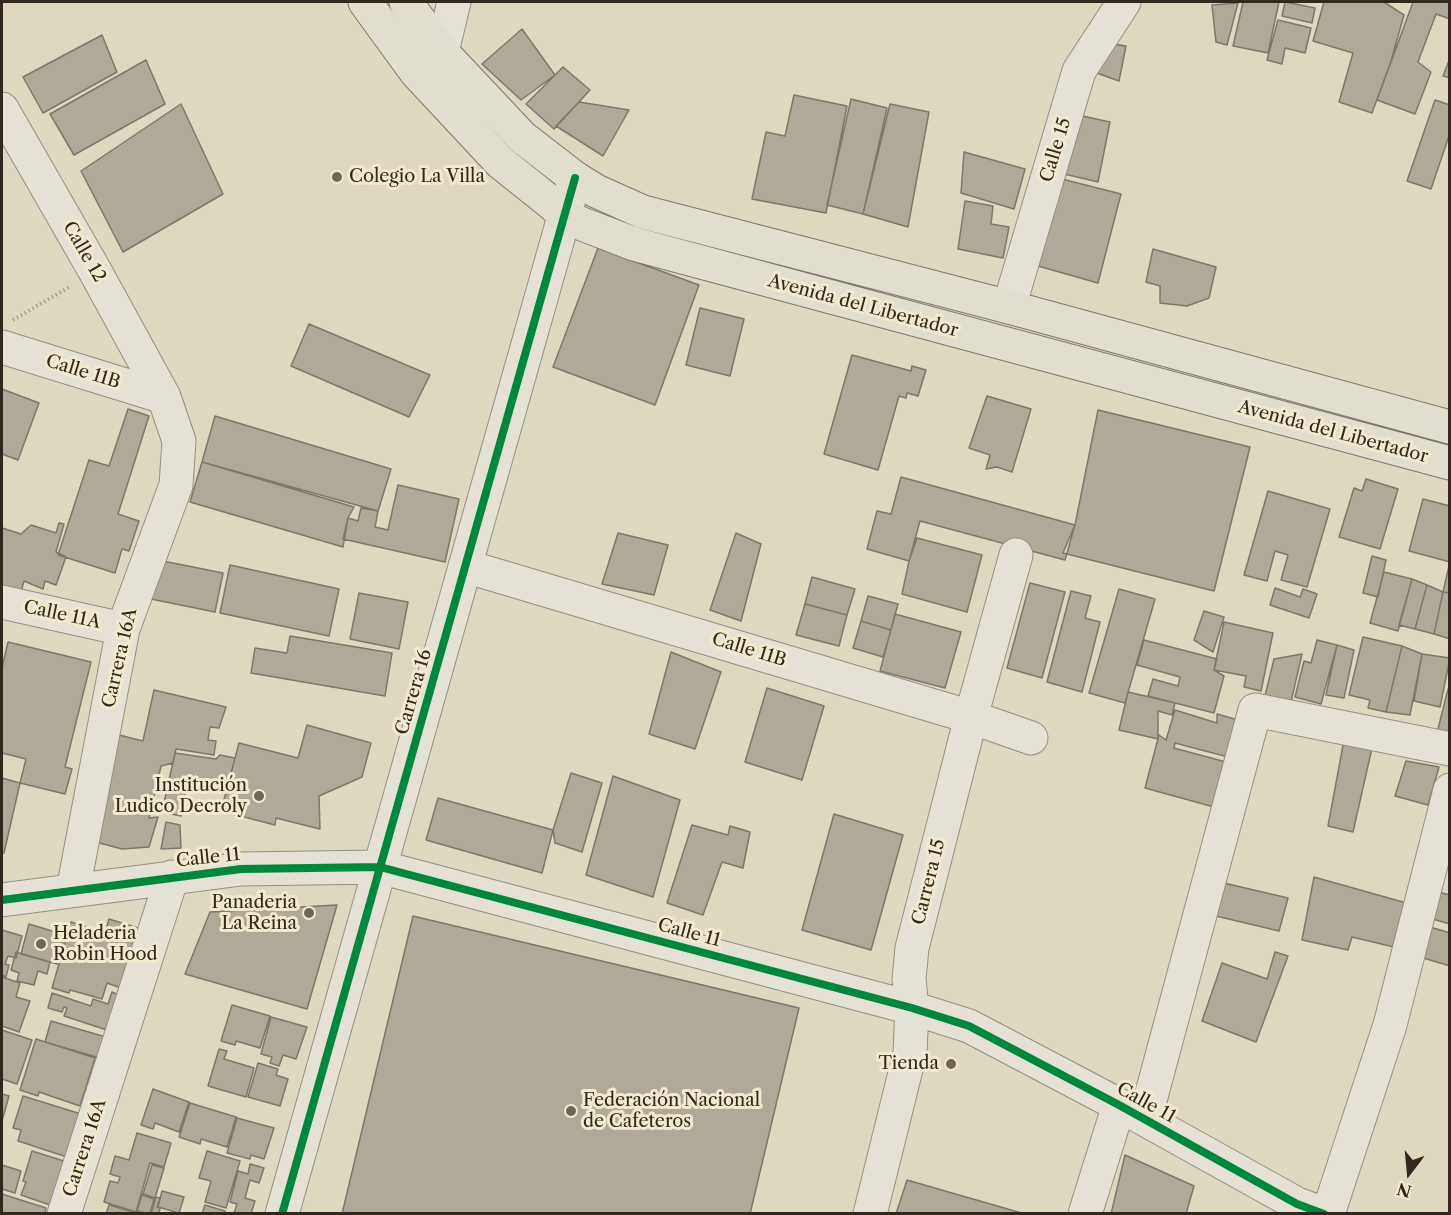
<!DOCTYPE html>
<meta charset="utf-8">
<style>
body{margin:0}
#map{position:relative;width:1451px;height:1215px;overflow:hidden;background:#ded8c1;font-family:"Libre Caslon Text",serif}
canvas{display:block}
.frame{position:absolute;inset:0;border:3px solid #33281f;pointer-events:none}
.north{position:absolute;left:1379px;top:1143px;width:60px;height:60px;-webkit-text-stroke:4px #f1eacf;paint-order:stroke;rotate:196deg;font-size:16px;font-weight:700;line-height:24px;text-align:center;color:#33281f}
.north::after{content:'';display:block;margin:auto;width:21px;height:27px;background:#33281f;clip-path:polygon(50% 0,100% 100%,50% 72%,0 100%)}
</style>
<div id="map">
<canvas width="1451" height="1215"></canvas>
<div class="frame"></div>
<div class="north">N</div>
</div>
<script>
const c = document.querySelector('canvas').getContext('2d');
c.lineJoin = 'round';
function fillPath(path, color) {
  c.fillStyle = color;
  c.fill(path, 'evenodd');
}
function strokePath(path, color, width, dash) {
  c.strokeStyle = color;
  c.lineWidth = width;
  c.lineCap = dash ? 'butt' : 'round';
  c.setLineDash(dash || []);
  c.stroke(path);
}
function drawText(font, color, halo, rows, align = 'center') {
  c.font = font + ' "Libre Caslon Text",serif';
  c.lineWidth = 6;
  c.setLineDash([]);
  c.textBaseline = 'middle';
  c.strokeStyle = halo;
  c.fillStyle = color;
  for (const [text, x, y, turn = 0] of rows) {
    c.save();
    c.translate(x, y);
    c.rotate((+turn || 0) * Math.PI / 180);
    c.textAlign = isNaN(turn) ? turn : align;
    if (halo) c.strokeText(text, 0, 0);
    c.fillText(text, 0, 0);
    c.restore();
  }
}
const building = new Path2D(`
 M1243,2H1279L1268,53L1233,46Z
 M1285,2L1315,8L1312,23L1282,16Z
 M1324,2H1384L1404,15L1391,61L1372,113L1339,102L1353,53L1313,41Z
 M1413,2H1450V19L1436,14L1418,62L1431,72L1415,114L1377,100Z
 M1238,3L1227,45L1216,42L1212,5Z
 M1278,20L1311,28L1305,53L1285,48L1282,64L1267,60Z
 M522,29L555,75L521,100L482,64Z
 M102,35L117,72L43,113L23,77Z
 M1107,43L1126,46L1119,81L1094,72Z
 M1450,58V78L1443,76Z
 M146,60L165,104L74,155L50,114Z
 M563,67L590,90L554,129L526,104Z
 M794,95L847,106L826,213L752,199L766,132L785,136Z
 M851,99L887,108L863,214L827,205Z
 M1435,100L1450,105V133L1431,189L1407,181Z
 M579,102L629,110L603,156L556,126Z
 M181,104L223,194L123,252L81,171Z
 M890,104L929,112L908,227L863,214Z
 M1078,115L1110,122L1098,182L1060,173Z
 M964,152L1025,169L1014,209L961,193Z
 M1054,177L1121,194L1098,283L1038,266Z
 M965,201L993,206L991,224L1009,227L1003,258L958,249Z
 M598,248L699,285L655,405L553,367Z
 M1153,249L1216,267L1209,298L1187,306L1160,303V286L1146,282Z
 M700,308L744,319L730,376L686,365Z
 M309,324L430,375L409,417L291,366Z
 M852,355L911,371L912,366L926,370L918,396L907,393L906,398L899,396L878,470L824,454Z
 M2,389L39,403L18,460L2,454Z
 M987,396L1031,409L1012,472L997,467L986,469L990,455L969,448Z
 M128,409L149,416L118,514L139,521L129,551L122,549L115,573L58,555L89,460L109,466Z
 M1098,410L1250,447L1214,591L1063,553L1075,525Z
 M215,416L391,469L378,511L202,462Z
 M202,462L354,507L348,518L343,547L190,502Z
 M901,477L1075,525L1065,560L920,521L909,561L867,549L877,511L891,514Z
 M1366,479L1398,489L1380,549L1339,537L1354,488L1362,491Z
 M398,485L459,499L445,562L343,539L348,518L358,521L361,508L378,511L375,527L388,530Z
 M1268,491L1330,509L1307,587L1281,580L1288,555L1275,551L1267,581L1244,575Z
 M1423,499L1450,506V562L1409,551Z
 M59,523L64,524L56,552L66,557L56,585L45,581L43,589L24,581L21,592L2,586V528L21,534L31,525L56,533Z
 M618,533L668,545L654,595L602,584Z
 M736,533L761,544L741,621L710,610Z
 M917,538L982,555L967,612L902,594L909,561Z
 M1372,556L1386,560L1378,597L1363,593Z
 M158,560L223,573L215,612L151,599Z
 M230,565L339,589L329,636L220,613Z
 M1449,566H1450V593L1443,592Z
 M1384,572L1412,579L1398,631L1370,623Z
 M812,577L855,589L847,615L805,604Z
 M1412,579L1427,585L1415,629L1399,625Z
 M1030,583L1065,592L1042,678L1007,668Z
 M1427,585L1443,592L1434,634L1415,629Z
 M1275,588L1300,597L1303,589L1317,594L1309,618L1270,605Z
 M1119,589L1155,599L1125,703L1089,693Z
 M1071,591L1091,596L1085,618L1100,622L1082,692L1047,682Z
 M1443,592L1450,593V639L1434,634Z
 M359,593L408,602L399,649L350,639Z
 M868,596L898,604L891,630L861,621Z
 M805,604L847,615L839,646L796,635Z
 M1204,611L1224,617L1213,652L1194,640Z
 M895,614L961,632L945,688L880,671Z
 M861,621L891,630L883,657L853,648Z
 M1224,622L1273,633L1261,691L1244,687L1246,676L1214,670Z
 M290,636L392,653L385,696L251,673L255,648L287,653Z
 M1363,637L1402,646L1386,712L1368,708L1370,700L1349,695Z
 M1144,640L1217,659L1214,670L1224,676L1214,713L1148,696L1153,679L1178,686L1180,677L1137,665Z
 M1317,640L1337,645L1321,704L1295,697L1304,661L1311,663Z
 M8,642L91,662L65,767L72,769L65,794L20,783L26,759L2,753V668Z
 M1337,645L1354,650L1344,698L1326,695Z
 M1402,646L1422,654L1410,715L1386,712Z
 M671,652L721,672L695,749L649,734Z
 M1302,654L1291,702L1265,696L1274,659Z
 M1422,654L1450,658L1440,707L1414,701Z
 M767,688L824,706L802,780L745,762Z
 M1448,689H1450V736L1437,733Z
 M154,690L226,707L219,728L210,727L208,740L216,741L214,755L176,749L173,763L161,766L149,818L158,817L149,847L122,849L92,841L111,733L143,741Z
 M1128,692L1175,703L1172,715L1158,711V739L1119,730Z
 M1175,710L1217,723V714L1238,720L1228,757L1175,743L1174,748L1226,762L1214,807L1145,788L1159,735L1166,740Z
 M307,725L371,743L362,777L319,796L320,829L276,818L275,825L221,811L239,743L298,758Z
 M1344,740L1372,748L1353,832L1328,826Z
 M175,753L216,759L220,755L235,758L227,788L188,779L181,816L162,812Z
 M1406,761L1439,767L1428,805L1395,796Z
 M571,773L602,783L582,852L555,843L553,830Z
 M613,776L680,800L653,897L586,875Z
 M2,778L20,783L4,853H2Z
 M438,798L553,830L542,873L426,840Z
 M834,814L903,835L871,950L802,930Z
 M166,822L180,825L181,848L161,849Z
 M692,825L728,835L730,826L750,832L743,868L722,862L703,915L667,903Z
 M1314,877L1410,904L1398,948L1352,937L1348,950L1302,940Z
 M1224,883L1288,898L1279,931L1216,916Z
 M1438,892L1450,895V924L1429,918Z
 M337,905L307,1009L185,974L210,912Z
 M413,916L799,1008L750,1214H342Z
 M109,919L138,928L121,988L107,983L102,999L70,990L69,993L52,988L71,922L105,933Z
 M29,924L65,935L57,964L21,954Z
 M1427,926L1450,933V966L1420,957Z
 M2,930L22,936L16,958L8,956L5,964L9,965L6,977L2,975Z
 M16,952L50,962L47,974L38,971L34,985L17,981L19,973L11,970Z
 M1275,952L1288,956L1256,1042L1202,1021L1222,963L1267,979Z
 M2,977L20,983L16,997L30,1001L19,1032L2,1026Z
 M112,992L123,997L119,1034L64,1016L67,1008L64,1007L62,1012L48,1008L52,993L91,1006L93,999L108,1004Z
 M232,1005L270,1016L260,1048L236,1041L235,1045L221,1041Z
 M271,1017L307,1027L296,1059L283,1055L279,1066L270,1063L272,1057L261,1054Z
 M51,1021L116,1040L110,1061L45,1042Z
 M2,1030L32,1040L17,1084L2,1079Z
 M36,1039L95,1058L80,1106L39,1092L38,1096L20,1090Z
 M219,1049L227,1051L224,1059L254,1068L246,1097L208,1086Z
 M258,1063L278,1069L276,1075L288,1079L280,1106L248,1097Z
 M153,1089L189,1102L179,1132L155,1123L153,1129L141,1125Z
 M2,1094L9,1096L2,1121Z
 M23,1096L81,1114L67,1157L18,1141L21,1130L13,1128Z
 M190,1103L236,1117L227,1147L201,1139L200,1144L179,1137Z
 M237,1118L274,1128L264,1159L251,1155L250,1159L227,1153Z
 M137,1133L171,1143L164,1167L150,1163L136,1212L104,1202L110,1181L118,1183L120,1177L110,1174L115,1156L129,1160Z
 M32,1151L64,1161L50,1205L21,1195L26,1182L23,1181Z
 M207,1151L240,1161L226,1208L205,1202L211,1181L199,1178Z
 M1125,1155L1194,1186L1186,1214H1111Z
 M250,1164L264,1168L259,1183L250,1180L245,1198L255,1201L251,1214L234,1213L237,1204L230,1202L238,1171L248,1174Z
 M2,1165L21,1171L15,1193L2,1189Z
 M152,1165L164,1168L155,1198L143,1194Z
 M907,1180L1025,1214H896Z
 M162,1191L184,1197L179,1213L158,1207Z
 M2,1194L46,1208L45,1214H2Z
 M142,1195L154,1199L150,1214L137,1211Z
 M156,1197L160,1198L157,1207L160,1208L159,1214H151Z
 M109,1205L133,1212V1214H106Z
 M205,1205L225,1211V1214H202Z`);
const path = new Path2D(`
 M13,320L71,286`);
const minor = new Path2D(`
 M442,52L454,2
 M2,109L95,271L164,397L179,441L176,485L123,629L73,890
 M1009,307L1079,71L1124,2
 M2,347L164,397
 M465,566L971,717L1031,738
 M2,602L123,629
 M2,900L241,869L380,867L912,1008L969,1026L1119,1105L1297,1204L1324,1214
 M1145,1119L1255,710L1450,749
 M64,1214L172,877
 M282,1214L575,178
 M870,1214L910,1053L912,1008L909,979L912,948L971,717L1016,555
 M1085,1214L1119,1105
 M1328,1214L1390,1025L1450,790`);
const major = new Path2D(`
 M365,2L416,72L500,162L555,206L564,217L634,244L1450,463
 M406,2L442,52L522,137L575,178L596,191L643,212L1009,307L1450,427`);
const cycleway = new Path2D(`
 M2,900L241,869L380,867L912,1008L969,1026L1119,1105L1297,1204L1324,1214
 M282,1214L575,178`);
const markers = [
 [337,177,6,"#6f6658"],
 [259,796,6,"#6f6658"],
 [309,913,6,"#6f6658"],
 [41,944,6,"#6f6658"],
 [951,1064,6,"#6f6658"],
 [571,1111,6,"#6f6658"]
];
const streetNames = [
 ["Calle 15",1056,150,-73],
 ["Calle 12",84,252,60],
 ["Avenida del Libertador",863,306,15],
 ["Calle 11B",83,372,17],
 ["Avenida del Libertador",1333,432,15],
 ["Calle 11A",62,615,12],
 ["Calle 11B",749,650,17],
 ["Carrera 16A",120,658,-77],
 ["Carrera 16",414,692,-74],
 ["Calle 11",208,858,-6],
 ["Carrera 15",929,882,-76],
 ["Calle 11",689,933,15],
 ["Calle 11",1146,1103,29],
 ["Carrera 16A",85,1148,-72]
];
const poiNames = [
 ["Colegio La Villa",349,177],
 ["Institución",247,786,"right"],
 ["Ludico Decroly",247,807,"right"],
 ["Panaderia",297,903,"right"],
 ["La Reina",297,924,"right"],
 ["Heladeria",53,934],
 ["Robin Hood",53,955],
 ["Tienda",939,1064,"right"],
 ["Federación Nacional",583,1101],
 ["de Cafeteros",583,1122]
];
fillPath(building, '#aea999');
strokePath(building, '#7d786c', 1.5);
strokePath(minor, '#948f81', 35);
strokePath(major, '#7d786c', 35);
strokePath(path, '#a6a299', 4, [1.5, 3]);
strokePath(minor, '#e5e1d6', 33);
strokePath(major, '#e1ddcf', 33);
strokePath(cycleway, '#00873e', 8);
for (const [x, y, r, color] of markers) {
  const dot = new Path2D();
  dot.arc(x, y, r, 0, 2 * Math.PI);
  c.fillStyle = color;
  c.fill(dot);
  strokePath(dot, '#f1eacf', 2);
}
drawText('18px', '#33281f', '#f1eacf', streetNames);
drawText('18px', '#33281f', '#f1eacf', poiNames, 'left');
</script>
